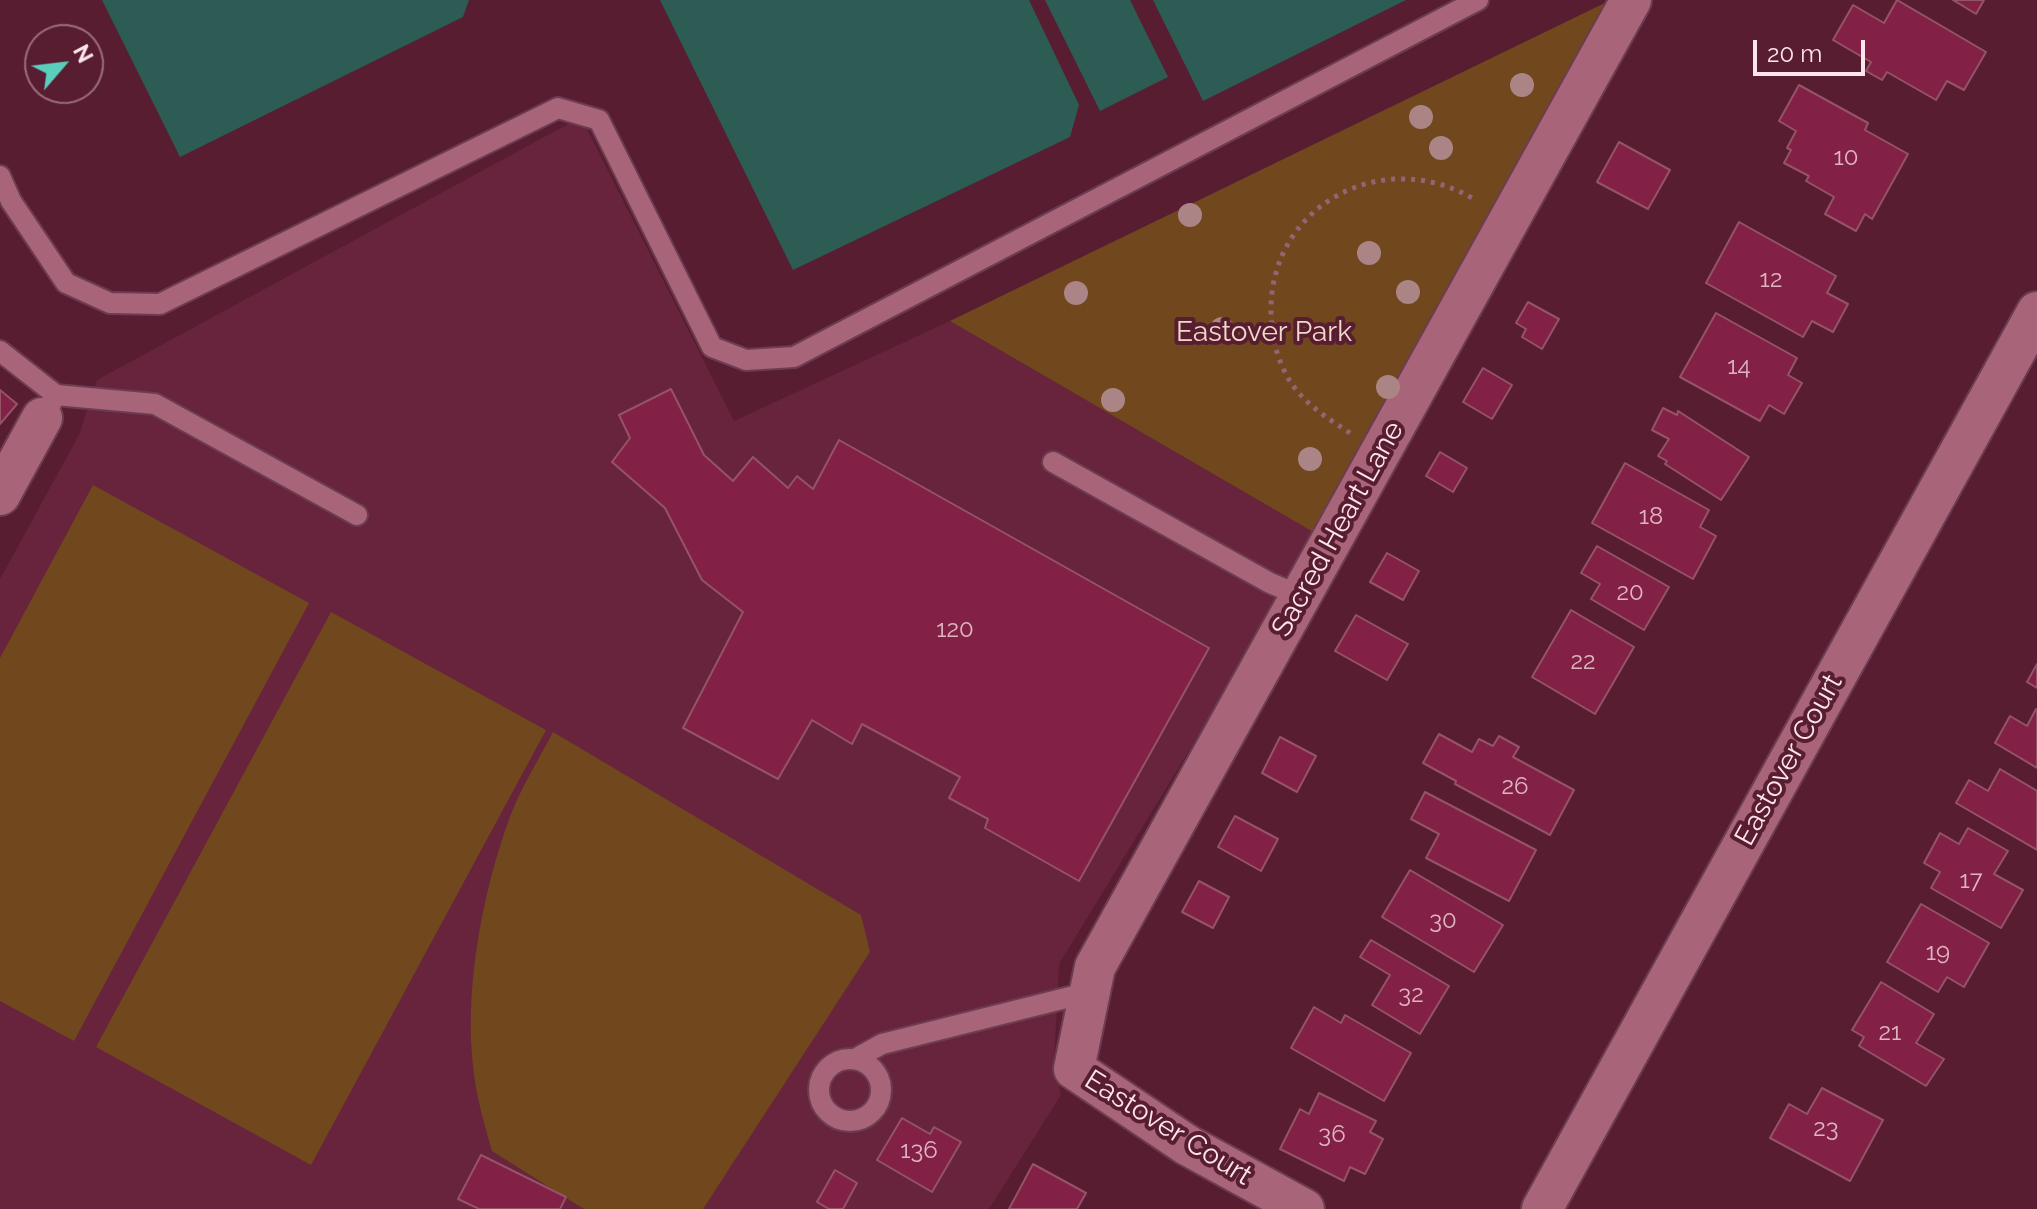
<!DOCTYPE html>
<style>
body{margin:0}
#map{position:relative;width:2037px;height:1209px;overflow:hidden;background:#581d31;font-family:Raleway,sans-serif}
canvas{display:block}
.north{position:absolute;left:24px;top:24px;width:80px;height:80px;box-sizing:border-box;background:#581d31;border:2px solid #9a6d7b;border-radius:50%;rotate:62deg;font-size:22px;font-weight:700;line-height:32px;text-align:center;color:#fde5eb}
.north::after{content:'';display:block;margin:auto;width:28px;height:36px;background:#5acebc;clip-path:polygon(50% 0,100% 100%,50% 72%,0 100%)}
.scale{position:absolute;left:1753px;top:40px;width:112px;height:36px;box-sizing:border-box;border:4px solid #fde5eb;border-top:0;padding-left:10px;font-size:24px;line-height:28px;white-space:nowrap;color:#fde5eb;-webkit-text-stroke:6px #581d31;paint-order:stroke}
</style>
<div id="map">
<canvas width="2037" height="1209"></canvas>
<div class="north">N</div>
<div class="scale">20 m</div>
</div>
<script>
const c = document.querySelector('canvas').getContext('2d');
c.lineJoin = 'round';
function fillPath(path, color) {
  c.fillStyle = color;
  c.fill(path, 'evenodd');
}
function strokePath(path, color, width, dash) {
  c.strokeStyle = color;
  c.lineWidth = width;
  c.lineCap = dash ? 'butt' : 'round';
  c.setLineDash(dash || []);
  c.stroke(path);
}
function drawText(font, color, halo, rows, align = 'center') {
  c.font = font + ' Raleway,sans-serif';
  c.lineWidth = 8;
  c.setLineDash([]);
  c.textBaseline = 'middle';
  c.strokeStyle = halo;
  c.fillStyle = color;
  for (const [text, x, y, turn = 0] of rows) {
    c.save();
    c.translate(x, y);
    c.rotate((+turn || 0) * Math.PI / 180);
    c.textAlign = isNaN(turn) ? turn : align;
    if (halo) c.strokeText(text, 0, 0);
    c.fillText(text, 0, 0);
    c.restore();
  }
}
const built = new Path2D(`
 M581,117L734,421L950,321L1320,536L1059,964L1054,1063L1061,1095L989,1209H0V579L79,435L97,380Z`);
const green = new Path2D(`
 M1611,0L1320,536L950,321Z
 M93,485L309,603L74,1041L0,1001V658Z
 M331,612L546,730L311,1165L96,1047Z
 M553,732L861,915L870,952L703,1209H584L492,1151C483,1120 474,1088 472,1055C466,979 484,886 511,814C522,786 539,759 553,732Z`);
const water = new Path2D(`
 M102,0H469L463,17L180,157Z
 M660,0H1029L1079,105L1070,137L793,270Z
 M1045,0H1130L1168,77L1100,111Z
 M1153,0H1406L1203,101Z`);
const building = new Path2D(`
 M1897,0L1986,52L1964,90L1947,81L1936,100L1887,72L1882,80L1866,71L1871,62L1833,40L1853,5L1884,23Z
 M1953,0H1984L1976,14Z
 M1799,85L1868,123L1865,130L1908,154L1872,219L1865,214L1856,231L1825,214L1834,197L1806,181L1809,176L1784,163L1791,150L1787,148L1796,131L1779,121Z
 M1619,142L1670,170L1648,209L1597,182Z
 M1739,222L1836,276L1827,293L1848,304L1833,332L1812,321L1803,337L1706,283Z
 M1528,302L1559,319L1542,349L1522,337L1526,329L1516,323Z
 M1716,313L1797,358L1788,375L1802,383L1784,414L1769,405L1760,421L1680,377Z
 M1483,368L1512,385L1492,419L1463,402Z
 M671,389L704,455L733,481L753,457L788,488L797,476L813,489L839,440L1209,648L1079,881L985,828L988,819L949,798L960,777L862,724L852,744L812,720L778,779L683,728L743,612L702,580L665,508L612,462L630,438L619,415Z
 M0,390L17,404L0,424Z
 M1663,408L1677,415L1678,411L1749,457L1721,500L1665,464L1667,461L1658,456L1669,439L1652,430Z
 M1440,452L1467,468L1453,492L1426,476Z
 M1625,463L1709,510L1700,527L1716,536L1693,579L1592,523Z
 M1597,546L1669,587L1644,630L1591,599L1600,584L1581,573Z
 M1387,553L1419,571L1403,600L1370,582Z
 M1571,610L1634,647L1595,714L1532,677Z
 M1356,615L1408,644L1387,680L1335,651Z
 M2037,664V688L2027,682Z
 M2036,709L2037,710V768L1995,743L2010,716L2027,726Z
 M1439,734L1472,752L1479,739L1493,746L1499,736L1519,747L1513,757L1574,790L1550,835L1455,784L1456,781L1423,763Z
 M1280,737L1316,756L1297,792L1262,773Z
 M2000,769L2037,791V850L1956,803L1969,780L1988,791Z
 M1425,792L1536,850L1509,901L1426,858L1439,834L1411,819Z
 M1235,816L1278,839L1261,871L1218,847Z
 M1968,828L2008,851L1994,874L2023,890L2001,928L1931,888L1940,872L1924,863L1940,833L1959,844Z
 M1410,870L1503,925L1474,972L1382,917Z
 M1199,881L1229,897L1213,928L1182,912Z
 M1921,904L1989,943L1964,987L1947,977L1938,992L1887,962Z
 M1371,940L1449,986L1420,1034L1372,1005L1390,975L1360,957Z
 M1881,982L1934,1014L1916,1043L1944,1059L1926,1086L1859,1046L1864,1037L1852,1030Z
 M1314,1007L1341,1023L1345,1015L1411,1053L1384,1101L1291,1048Z
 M1822,1088L1883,1120L1850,1181L1770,1138L1789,1104L1807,1114Z
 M1319,1093L1376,1121L1370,1132L1383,1139L1365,1174L1350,1167L1344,1181L1280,1149L1300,1109L1309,1114Z
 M902,1118L930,1134L934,1127L961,1142L932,1192L877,1160Z
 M481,1155L566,1197L560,1209H479L458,1199Z
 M1033,1164L1086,1193L1077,1209H1009Z
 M835,1170L857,1183L843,1209H829L817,1202Z`);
const path = new Path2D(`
 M1350,433C1329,419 1309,407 1294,387C1278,365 1271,337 1271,311C1270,203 1387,144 1477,201`);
const service = new Path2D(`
 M0,176L11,201L66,283L110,303L160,304L558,108L599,120L712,347L746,360L794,357L1478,0
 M0,351L56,395
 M42,418L56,395L155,404L357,515
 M1053,462L1270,583L1301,596
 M819 1090a31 31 0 1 1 62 0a31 31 0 1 1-62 0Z
 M855,1059L882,1044L1090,992`);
const minor = new Path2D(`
 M0,495L42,418
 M1304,1209L1187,1145L1074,1069L1095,967L1631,0
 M1542,1209L2037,312`);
const trees = [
 [1522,85],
 [1421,117],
 [1441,148],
 [1190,215],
 [1369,253],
 [1408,292],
 [1076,293],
 [1222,329],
 [1388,387],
 [1113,400],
 [1310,459]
];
const numberNames = [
 ["10",1846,158],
 ["12",1771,280],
 ["14",1739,367],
 ["18",1651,517],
 ["20",1630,593],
 ["120",955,630],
 ["22",1583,662],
 ["26",1515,787],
 ["17",1971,881],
 ["30",1443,921],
 ["19",1938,953],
 ["32",1411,995],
 ["21",1890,1033],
 ["23",1826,1129],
 ["36",1332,1135],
 ["136",919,1151]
];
const parkNames = [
 ["Eastover Park",1264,333]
];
const streetNames = [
 ["Sacred Heart Lane",1338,529,-61],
 ["Eastover Court",1789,760,-61],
 ["Eastover Court",1168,1128,32]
];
fillPath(built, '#67243c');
fillPath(green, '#71471e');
fillPath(water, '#2c5c54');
fillPath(building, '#832046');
strokePath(building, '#945366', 2);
strokePath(service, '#6d3c50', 24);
strokePath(minor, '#6d3c50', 44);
strokePath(path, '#936473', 5, [4, 6]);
strokePath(service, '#a86478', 20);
strokePath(minor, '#a86478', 40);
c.fillStyle = '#ab8585';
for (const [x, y] of trees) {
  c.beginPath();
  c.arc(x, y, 12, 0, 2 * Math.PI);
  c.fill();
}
drawText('24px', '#deb4c2', null, numberNames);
drawText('28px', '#efdac9', '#581d31', parkNames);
drawText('28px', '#fde5eb', '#581d31', streetNames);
</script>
